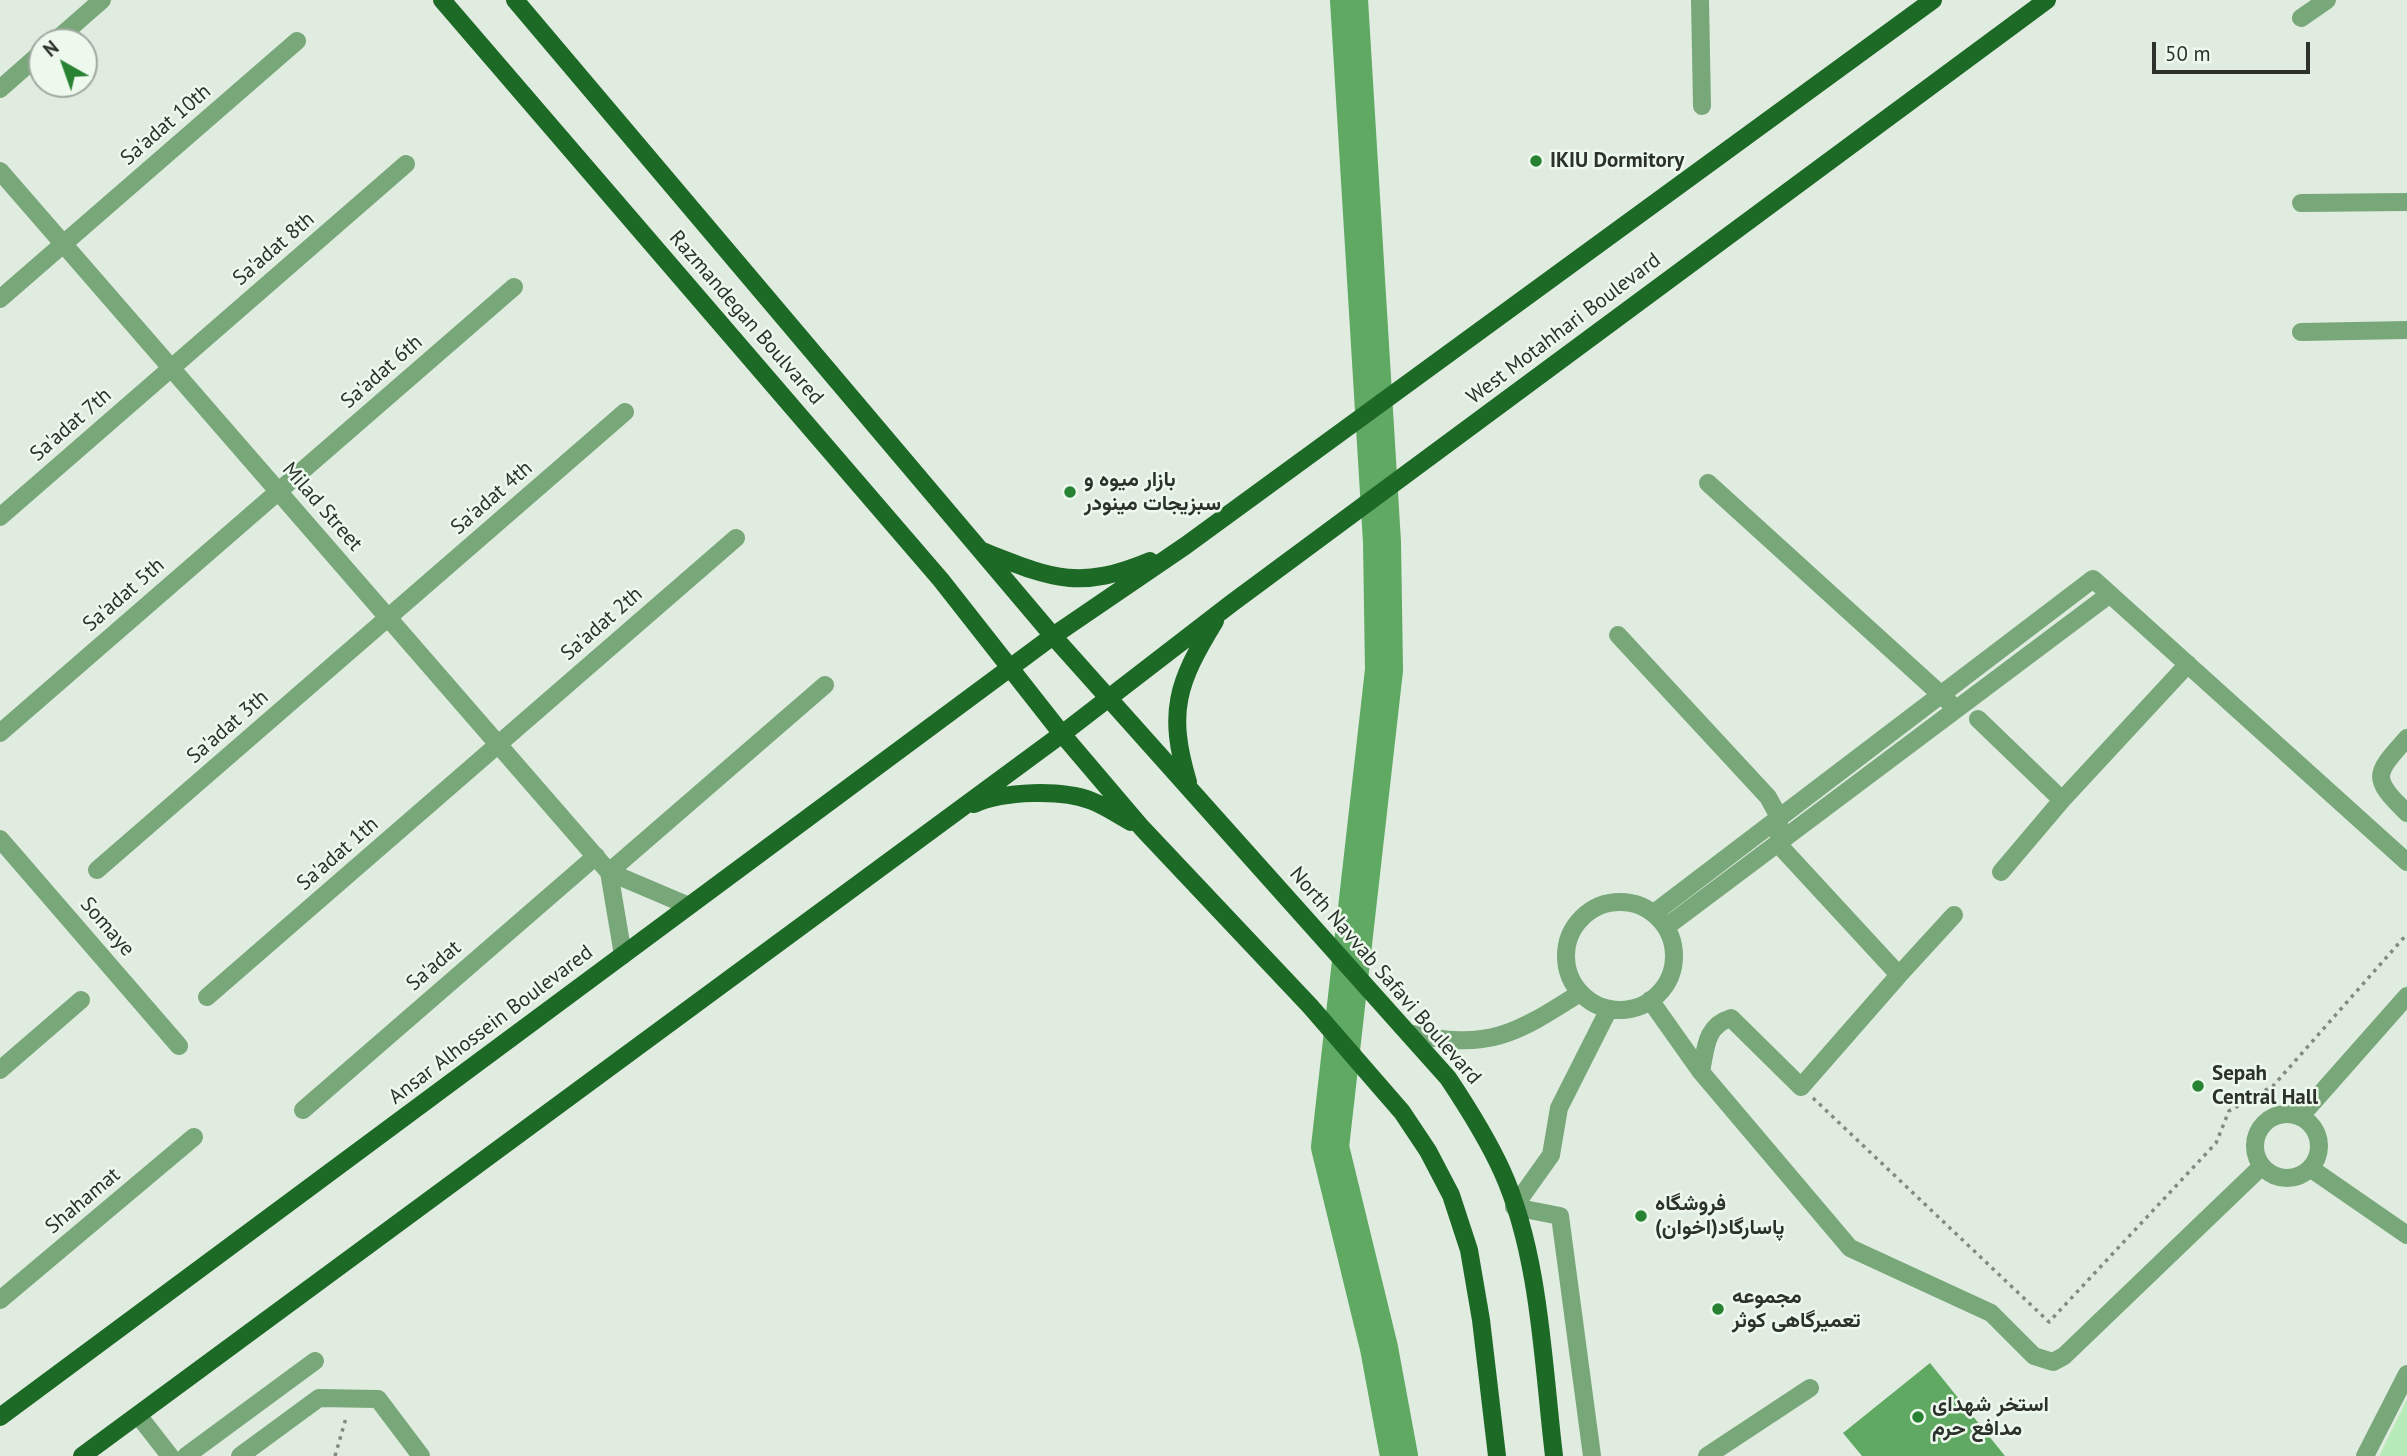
<!DOCTYPE html>
<meta charset="utf-8">
<style>
body{margin:0}
#map{position:relative;width:2407px;height:1456px;overflow:hidden;background:#e0ece0;font-family:"PT Sans",sans-serif}
canvas{display:block}
.north{position:absolute;left:28px;top:28px;width:70px;height:70px;box-sizing:border-box;background:#edf9ed;border:2px solid #a0a9a0;border-radius:50%;rotate:320deg;font-size:19px;font-weight:700;line-height:28px;text-align:center;color:#2c312c}
.north::after{content:'';display:block;margin:auto;width:24px;height:32px;background:#278232;clip-path:polygon(50% 0,100% 100%,50% 72%,0 100%)}
.scale{position:absolute;left:2152px;top:42px;width:158px;height:32px;box-sizing:border-box;border:4px solid #2c312c;border-top:0;padding-left:9px;font-size:21px;line-height:24px;white-space:nowrap;color:#2c312c;-webkit-text-stroke:5px #edf9ed;paint-order:stroke}
</style>
<div id="map">
<canvas width="2407" height="1456"></canvas>
<div class="north">N</div>
<div class="scale">50 m</div>
</div>
<script>
const c = document.querySelector('canvas').getContext('2d');
c.lineJoin = 'round';
function fillPath(path, color) {
  c.fillStyle = color;
  c.fill(path, 'evenodd');
}
function strokePath(path, color, width, dash) {
  c.strokeStyle = color;
  c.lineWidth = width;
  c.lineCap = dash ? 'butt' : 'round';
  c.setLineDash(dash || []);
  c.stroke(path);
}
function drawText(font, color, halo, rows, align = 'center') {
  c.font = font + ' "PT Sans",Vazirmatn,sans-serif';
  c.lineWidth = 5;
  c.setLineDash([]);
  c.textBaseline = 'middle';
  c.strokeStyle = halo;
  c.fillStyle = color;
  for (const [text, x, y, turn = 0] of rows) {
    c.save();
    c.translate(x, y);
    c.rotate((+turn || 0) * Math.PI / 180);
    c.textAlign = isNaN(turn) ? turn : align;
    if (halo) c.strokeText(text, 0, 0);
    c.fillText(text, 0, 0);
    c.restore();
  }
}
const green = new Path2D(`
 M2407,1399V1456H2379Z`);
const water = new Path2D(`
 M1930,1363L2005,1456H1862L1843,1433Z`);
const river = new Path2D(`
 M1349,0L1382,542L1384,670L1330,1147L1379,1348L1399,1456`);
const path = new Path2D(`
 M1813,1098L2049,1322L2216,1143L2229,1111L2273,1086L2407,934
 M335,1456L346,1418`);
const minor = new Path2D(`
 M1700,0L1702,106
 M2301,18L2327,0
 M54,42L102,0
 M0,89L42,52
 M0,171L609,872L689,906
 M2301,203L2407,202
 M0,299L297,41
 M2301,332L2407,330
 M1708,483L1949,702
 M0,517L406,164
 M1618,635L1768,797L1779,817V845L1899,975L1801,1087L1731,1018C1705,1026 1706,1048 1701,1072
 M1978,719L2062,800L2001,872
 M0,733L514,287
 M2407,738C2375,774 2370,777 2407,813
 M2062,800L2188,664
 M0,839L179,1046
 M97,870L625,412
 M609,872L825,685
 M609,872L623,955
 M1566 956a54 54 0 1 1 108 0a54 54 0 1 1-108 0Z
 M1654,913L2093,579L2407,862
 M1666,927L2110,594
 M1899,975L1954,915
 M207,997L736,538
 M1650,1000L1701,1072L1850,1248L1991,1313L2034,1356L2053,1362L2064,1356L2262,1166
 M1408,1033C1488,1051 1514,1035 1580,993
 M0,1070L81,1000
 M303,1110L596,856
 M2255 1146a32 32 0 1 1 64 0a32 32 0 1 1-64 0Z
 M2300,1117L2407,996
 M2310,1168L2407,1235
 M0,1300L194,1137
 M138,1415L170,1456
 M186,1456L315,1361
 M240,1456L319,1398L378,1399L421,1456
 M1592,1456L1560,1216L1514,1207L1551,1155L1559,1108L1609,1009
 M1707,1456L1810,1388
 M2365,1456L2407,1374`);
const major = new Path2D(`
 M442,0L941,580L1062,734L1142,828L1310,1006L1402,1112L1428,1151L1451,1195L1469,1250L1481,1320L1497,1456
 M515,0L1053,636L1448,1078C1468,1108 1487,1138 1502,1171C1540,1255 1543,1365 1554,1456
 M982,551C1051,578 1078,591 1150,561
 M1188,782C1167,712 1177,683 1215,621
 M974,804C1003,791 1062,789 1092,801C1105,806 1118,815 1131,822
 M0,1417L1053,636L1185,546L1933,0
 M82,1456L1062,734L1232,603L2047,0`);
const markers = [
 [1536,161,7,"#278232"],
 [1070,492,7,"#278232"],
 [2198,1086,7,"#278232"],
 [1641,1216,7,"#278232"],
 [1718,1309,7,"#278232"],
 [1918,1417,7,"#278232"]
];
const streetNames = [
 ["Sa'adat 10th",166,125,-41],
 ["Sa'adat 8th",274,249,-41],
 ["Razmandegan Boulvared",746,318,49],
 ["West Motahhari Boulevard",1564,329,-37],
 ["Sa'adat 6th",382,372,-41],
 ["Sa'adat 7th",71,425,-41],
 ["Sa'adat 4th",492,498,-41],
 ["Milad Street",322,507,49],
 ["Sa'adat 5th",124,595,-41],
 ["Sa'adat 2th",602,624,-41],
 ["Sa'adat 3th",228,727,-41],
 ["Sa'adat 1th",338,854,-41],
 ["Somaye",107,927,49],
 ["Sa'adat",434,966,-41],
 ["North Navvab Safavi Boulevard",1385,976,49],
 ["Ansar Alhossein Boulevared",491,1025,-37],
 ["Shahamat",83,1201,-40]
];
const poiNames = [
 ["IKIU Dormitory",1550,161],
 ["بازار میوه و",1084,480],
 ["سبزیجات مینودر",1084,504],
 ["Sepah",2212,1074],
 ["Central Hall",2212,1098],
 ["فروشگاه",1655,1204],
 ["پاسارگاد(اخوان)",1655,1228],
 ["مجموعه",1732,1297],
 ["تعمیرگاهی کوثر",1732,1321],
 ["استخر شهدای",1932,1405],
 ["مدافع حرم",1932,1429]
];
fillPath(green, '#b7ebb8');
fillPath(water, '#5fa963');
strokePath(river, '#5fa963', 38);
strokePath(path, '#828b82', 3.5, [3.5, 5]);
strokePath(minor, '#78a779', 18);
strokePath(major, '#1d6a27', 18);
for (const [x, y, r, color] of markers) {
  const dot = new Path2D();
  dot.arc(x, y, r, 0, 2 * Math.PI);
  c.fillStyle = color;
  c.fill(dot);
  strokePath(dot, '#edf9ed', 2.5);
}
drawText('21px', '#2c312c', '#edf9ed', streetNames);
drawText('bold 21px', '#2c312c', '#edf9ed', poiNames, 'left');
</script>
